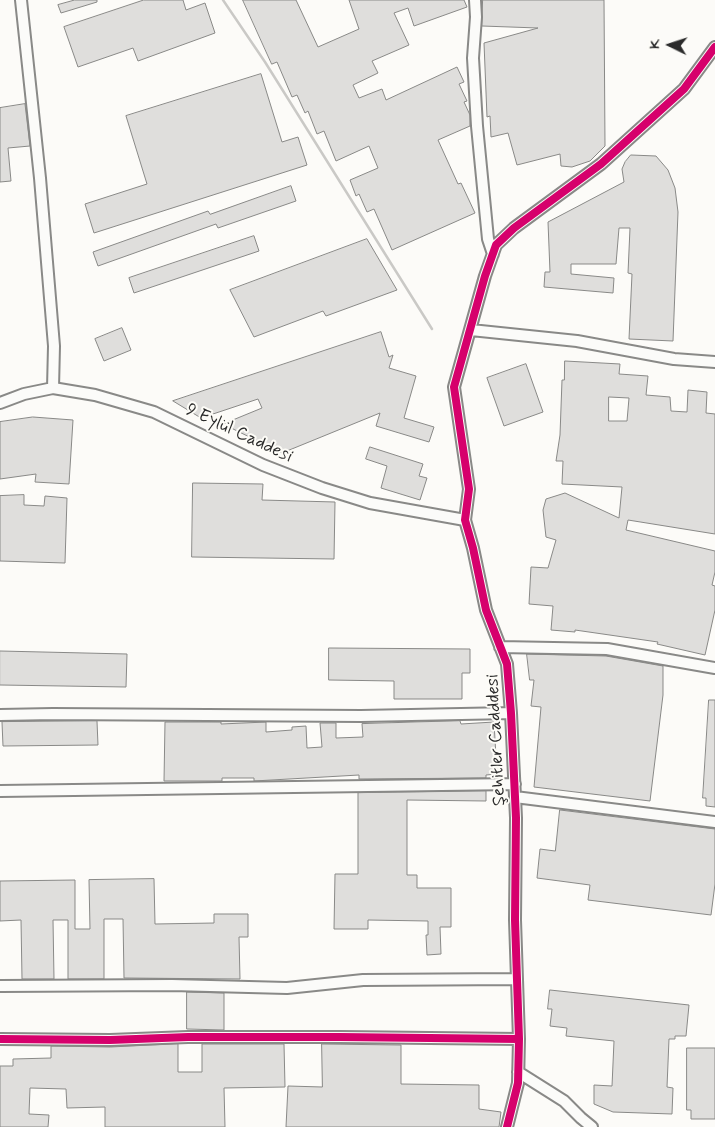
<!DOCTYPE html>
<meta charset="utf-8">
<style>
body{margin:0}
#map{position:relative;width:715px;height:1127px;overflow:hidden;background:#fcfbf8;font-family:Mynerve,sans-serif}
canvas{display:block}
.north{position:absolute;left:645px;top:20px;width:50px;height:50px;-webkit-text-stroke:4px #fdfcf7;paint-order:stroke;rotate:274deg;font-size:14px;font-weight:700;line-height:20px;text-align:center;color:#2b2b2b}
.north::after{content:'';display:block;margin:auto;width:18px;height:22px;background:#2b2b2b;clip-path:polygon(50% 0,100% 100%,50% 72%,0 100%)}
</style>
<div id="map">
<canvas width="715" height="1127"></canvas>
<div class="north">K</div>
</div>
<script>
const c = document.querySelector('canvas').getContext('2d');
c.lineJoin = 'round';
function strokePath(path, color, width, dash) {
  c.strokeStyle = color;
  c.lineWidth = width;
  c.lineCap = dash ? 'butt' : 'round';
  c.setLineDash(dash || []);
  c.stroke(path);
}
function fillPath(path, color) {
  c.fillStyle = color;
  c.fill(path, 'evenodd');
}
function drawText(font, color, halo, rows, align = 'center') {
  c.font = font + ' Mynerve,sans-serif';
  c.lineWidth = 4;
  c.setLineDash([]);
  c.textBaseline = 'middle';
  c.strokeStyle = halo;
  c.fillStyle = color;
  for (const [text, x, y, turn = 0] of rows) {
    c.save();
    c.translate(x, y);
    c.rotate((+turn || 0) * Math.PI / 180);
    c.textAlign = isNaN(turn) ? turn : align;
    if (halo) c.strokeText(text, 0, 0);
    c.fillText(text, 0, 0);
    c.restore();
  }
}
const stream = new Path2D(`
 M223,0L265,62L432,329`);
const building = new Path2D(`
 M75,0H97V2L61,13L58,5Z
 M144,0H183L186,10L205,3L215,33L138,61L133,48L78,67L64,27Z
 M243,0H296L318,47L359,29L349,0H464L467,7L414,26L408,8L394,13L409,45L372,61L378,73L353,85L359,98L382,89L386,100L457,67L464,82L459,84L467,101L464,102L470,115V126L438,140L458,184L461,183L475,213L392,250L374,209L367,212L359,194L356,196L350,180L378,168L369,146L336,161L324,131L317,134L308,111L305,113L297,95L292,97L277,62L272,64Z
 M483,0H604L605,146L590,161L572,167L561,166L560,154L517,165L508,133L491,137L490,116L487,117L484,43L538,28L482,26Z
 M261,74L282,142L298,137L307,165L94,233L85,204L147,184L126,116Z
 M25,104L30,146L8,148L11,181L0,182V108Z
 M631,155L656,156L668,170L675,188L678,212L673,341L629,339L632,274L628,273L630,228H619L616,264H571V274L614,278L613,293L544,287L545,272H550L548,222L624,182L622,169L625,162Z
 M291,186L296,201L218,228L216,224L98,266L93,252L208,211L210,214Z
 M254,236L259,251L134,293L129,278Z
 M367,239L397,290L326,316L323,311L254,337L230,290Z
 M122,328L131,350L104,361L95,339Z
 M381,332L389,357L393,355L389,368L416,376L404,418L434,427L429,442L376,426L380,413L282,453L223,424L262,408L258,399L201,418L173,401Z
 M565,361L620,364L619,374L648,376L646,395L670,397L671,411L687,412L688,390L707,392L706,413L715,414V534L628,520L626,530L715,551V572L712,585L715,586V610L705,655L657,644L658,642L575,630V632L551,630L553,606L529,604L531,567L548,568L556,540L546,537L543,510L546,499L565,493L619,518L622,487L562,484L563,461H556L560,435L562,380H564ZM609,397L629,398L627,421H609Z
 M526,364L543,412L504,426L487,378Z
 M33,417L73,420L69,484L35,482L36,474L0,479V422Z
 M370,447L423,464L419,476L427,478L420,500L381,488L387,466L366,459Z
 M193,483L263,484L262,500L335,502L334,559L192,557Z
 M24,495V505L44,506L45,496L67,498L65,563L0,561V496Z
 M329,648L470,649V673H462V699H394V681L329,680Z
 M0,651L127,654L126,687L0,685Z
 M527,654L606,656L663,666V695L650,801L534,787L541,707L531,706L534,680H530Z
 M709,700H715V807L706,806V798H703Z
 M97,721L98,745L3,746L2,722Z
 M460,721L461,724L494,722L497,774L486,775V778L359,779V775L254,781V778H222V781H164L165,722H221V724L266,722V732L292,730V727L306,726L307,748L322,747L320,723H336V738L363,737L362,724Z
 M486,791V801L407,800V875H417V888H451V927H440L441,954L427,955L426,935H428V921L368,920V929H334L335,874H358V793Z
 M560,810L715,829V884L711,915L588,900L590,885L537,878L540,849L555,851Z
 M154,879L155,924L214,923V914H248V937H239L240,979L124,978L123,919H104V979H68V920H53L54,979H22L21,920L0,921V881L75,880V929H90L89,880Z
 M550,990L689,1005L686,1036H675V1039H669L667,1087L673,1088L672,1114L613,1112L594,1104V1085L612,1086L614,1041L566,1036L567,1028L550,1026L552,1009H548Z
 M187,992L224,993V1030L187,1029Z
 M178,1044V1072H202V1044H284L285,1087L224,1088L225,1127H105V1107L67,1108L66,1089L30,1088L29,1114L49,1115L48,1127H0V1066H13V1059L51,1058V1046L110,1047Z
 M322,1044L401,1045V1084L479,1085V1109L501,1112L499,1127H286L288,1086L322,1087Z
 M687,1048H715V1119H691V1110H687Z`);
const minor = new Path2D(`
 M21,0L40,178L54,346L53,388
 M475,0L476,17L473,58L477,126L488,239L493,254
 M471,330L577,341L674,359L715,362
 M0,403L24,394L53,388L95,395L154,412L263,465L322,488L370,503L465,520
 M500,647L607,649L715,668
 M0,715L53,714L361,716L511,713
 M0,791L515,784
 M515,797L715,822
 M0,986L172,985L287,988L363,980L516,979
 M0,1039L110,1040L188,1037H340L519,1039
 M518,1072L564,1101L581,1118L592,1127
 M507,1127L518,1083L519,1039L515,920L516,818L511,713L507,664L486,610L473,548L465,520L469,489L454,387L485,276L496,245L514,228L601,164L684,89L715,47`);
const cycleway = new Path2D(`
 M0,1039L110,1040L188,1037H340L519,1039
 M507,1127L518,1083L519,1039L515,920L516,818L511,713L507,664L486,610L473,548L465,520L469,489L454,387L485,276L496,245L514,228L601,164L684,89L715,47`);
const streetNames = [
 ["9 Eylül Caddesi",239,434,25],
 ["Şehitler Cadddesi",497,740,-93]
];
strokePath(stream, '#cac9c6', 2.5);
fillPath(building, '#dfdedc');
strokePath(building, '#898987', 1);
strokePath(minor, '#898987', 14);
strokePath(minor, '#fbfbf9', 10);
strokePath(cycleway, '#d6006c', 8);
drawText('18px', '#2b2b2b', '#fdfcf7', streetNames);
</script>
